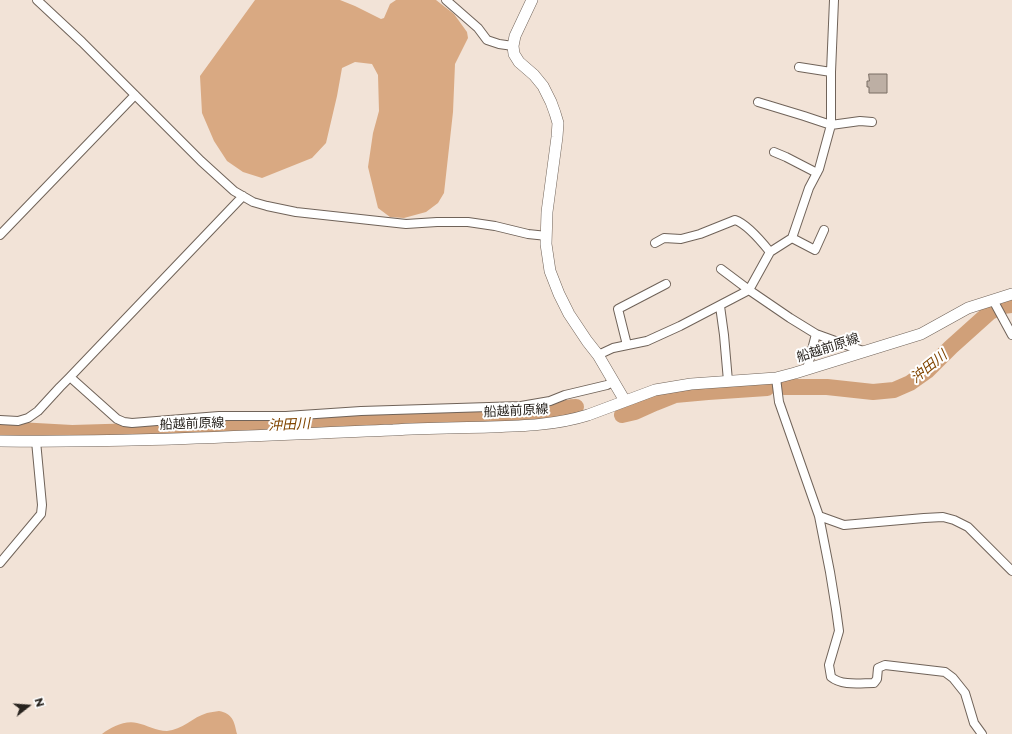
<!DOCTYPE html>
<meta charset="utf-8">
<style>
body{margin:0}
#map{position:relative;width:1012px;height:734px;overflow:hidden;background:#f2e3d7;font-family:Montserrat,sans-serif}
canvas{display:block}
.north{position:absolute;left:8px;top:686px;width:40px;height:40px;-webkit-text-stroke:3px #fff;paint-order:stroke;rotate:73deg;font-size:11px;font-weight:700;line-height:16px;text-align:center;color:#28231e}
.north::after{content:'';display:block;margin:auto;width:14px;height:18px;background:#28231e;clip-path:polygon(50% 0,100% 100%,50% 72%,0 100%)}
</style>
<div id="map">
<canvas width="1012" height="734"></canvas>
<div class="north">N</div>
</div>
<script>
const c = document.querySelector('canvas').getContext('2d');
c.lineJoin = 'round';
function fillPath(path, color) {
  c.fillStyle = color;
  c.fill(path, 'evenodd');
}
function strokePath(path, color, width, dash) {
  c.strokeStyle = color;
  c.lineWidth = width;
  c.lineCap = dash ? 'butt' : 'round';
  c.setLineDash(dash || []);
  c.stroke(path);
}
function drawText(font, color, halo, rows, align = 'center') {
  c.font = font + ' Montserrat,"Noto Sans JP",sans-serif';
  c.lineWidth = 4;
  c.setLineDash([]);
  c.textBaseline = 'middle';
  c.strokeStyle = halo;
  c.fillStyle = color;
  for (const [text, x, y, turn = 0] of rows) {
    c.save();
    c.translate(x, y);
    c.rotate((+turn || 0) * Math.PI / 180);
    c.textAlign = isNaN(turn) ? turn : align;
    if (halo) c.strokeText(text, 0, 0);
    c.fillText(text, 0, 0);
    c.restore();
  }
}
const forest = new Path2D(`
 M255,0H340L355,6L381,19L384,18L390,4L396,0H436L454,14L467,32L468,38L455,64L453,112L444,193L438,203L426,212L404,218L390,217L378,208L368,167L373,133L379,111L378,75L372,64L355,62L342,68L337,96L326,143L312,158L262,178L243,172L227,161L214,141L202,113L200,76Z
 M219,711C233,714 234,721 237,734H102C111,727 125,720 137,723C147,725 156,731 167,731C182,730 193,717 207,713C210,712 215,712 219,711Z`);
const river = new Path2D(`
 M784,387H827L873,392L894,390L910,383L927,371L951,347L990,312L1003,306L1012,305
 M622,415L635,412L655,403L675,395L708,392L767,388
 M0,429L72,433L173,430L548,413C558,410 566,407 576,407`);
const building = new Path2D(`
 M869,74H887V93H869V87H867V81H869Z`);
const street = new Path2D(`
 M37,0L82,42L201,161L234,191L253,202L267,206L296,212L406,224L437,222H468L495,226L528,234L547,236
 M446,0L478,28L487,40L499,44L513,46
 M799,67L831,72
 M758,102L804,116L831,125L860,121L872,122
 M774,152L786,157L817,173
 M0,235L135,95
 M792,238L815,250L824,230
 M655,243L664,238L681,239L700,234L735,220C747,224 762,242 770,252
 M721,269L749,290L790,318L816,334L863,351
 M993,300L1012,335
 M720,306L724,335L728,381
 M627,345L618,309L666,284
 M598,355L613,348L647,341L680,326L749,290L770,252L792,238L809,188L819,169L831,125V72L834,0
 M807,369L816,334
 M70,377L243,196
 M776,378L779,402L819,516L830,572L836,609L839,631L829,665L831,677C842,686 860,683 874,683L877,679L878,668L885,665L945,672L953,678L965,693L974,723L982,734
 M0,420L18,421L28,418L38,411L60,387L70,377L117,419L124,422L132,423L219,416H286L361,411L521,406L550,401L565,395L607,385L613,382
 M819,516L844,525L924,518L943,517L954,520L968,527L1012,571
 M0,563L41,514L42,505L36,441`);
const secondary = new Path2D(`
 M532,0L515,36L513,46L514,54L519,62L534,75L543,86L551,102L555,113L558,123L557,137L547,212L546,244L550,271L559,294L569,314L587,341L598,355L625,401
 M0,441C131,443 262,435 393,430C425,428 457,428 490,427C523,426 556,425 588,415L655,390L691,384L776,378L795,373L921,334L968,308L1012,294`);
const streetNames = [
 ["船越前原線",828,348,-18],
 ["船越前原線",516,411,-3],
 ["船越前原線",192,424,-2]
];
const waterNames = [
 ["沖田川",929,367,-39],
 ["沖田川",289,425,-3]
];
fillPath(forest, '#d9a982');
strokePath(river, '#d0a079', 16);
fillPath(building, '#bdafa4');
strokePath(building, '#7b6e64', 1);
strokePath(street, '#706359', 10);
strokePath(secondary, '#706359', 12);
strokePath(street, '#fff', 8);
strokePath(secondary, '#fff', 11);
drawText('13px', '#28231e', '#fff', streetNames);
drawText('italic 14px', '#804500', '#fff', waterNames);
</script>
